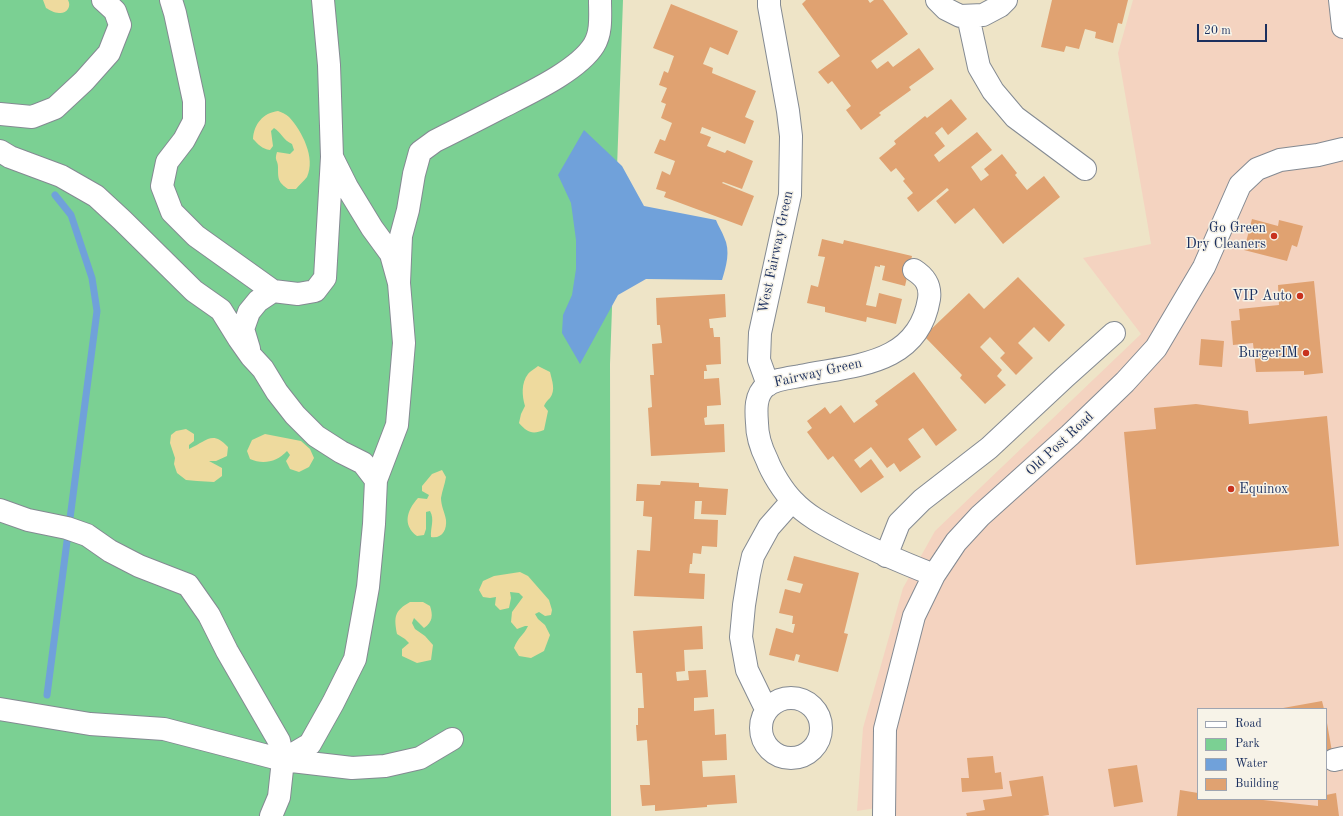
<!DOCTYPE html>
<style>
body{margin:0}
#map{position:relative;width:1343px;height:816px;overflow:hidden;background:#eee4c7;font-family:"Old Standard TT",serif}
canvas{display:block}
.legend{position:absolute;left:1197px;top:708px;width:130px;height:92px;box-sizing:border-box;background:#f7f3e8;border:1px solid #9fa5b1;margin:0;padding:5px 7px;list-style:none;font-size:12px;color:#1b2f5e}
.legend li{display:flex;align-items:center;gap:8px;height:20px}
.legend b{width:20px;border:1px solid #9fa5b1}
.scale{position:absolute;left:1197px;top:24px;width:70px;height:18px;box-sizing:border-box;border:2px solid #1b2f5e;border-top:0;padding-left:5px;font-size:12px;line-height:14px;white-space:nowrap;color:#1b2f5e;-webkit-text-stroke:3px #f7f3e8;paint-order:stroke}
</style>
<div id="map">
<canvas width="1343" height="816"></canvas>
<ul class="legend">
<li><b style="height:5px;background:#fff"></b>Road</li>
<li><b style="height:11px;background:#7bd093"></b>Park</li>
<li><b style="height:11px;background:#70a1da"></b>Water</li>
<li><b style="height:11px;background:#e0a271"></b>Building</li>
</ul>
<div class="scale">20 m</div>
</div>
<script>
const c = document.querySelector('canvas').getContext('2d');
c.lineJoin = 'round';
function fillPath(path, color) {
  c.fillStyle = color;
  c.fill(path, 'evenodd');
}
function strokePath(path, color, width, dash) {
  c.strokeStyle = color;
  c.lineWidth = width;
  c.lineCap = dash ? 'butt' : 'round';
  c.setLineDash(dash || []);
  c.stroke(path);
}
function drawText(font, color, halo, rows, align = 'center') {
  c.font = font + ' "Old Standard TT",serif';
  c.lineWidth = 3;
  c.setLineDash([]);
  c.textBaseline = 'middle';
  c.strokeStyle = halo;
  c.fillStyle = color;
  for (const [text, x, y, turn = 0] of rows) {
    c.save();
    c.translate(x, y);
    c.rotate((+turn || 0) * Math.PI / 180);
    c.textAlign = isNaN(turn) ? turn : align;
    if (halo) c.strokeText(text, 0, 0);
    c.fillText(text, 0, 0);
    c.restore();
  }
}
const built = new Path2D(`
 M1133,0H1343V816H890L889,806L857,811L863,728L903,588L935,531L1141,334L1083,258L1151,244L1118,53ZM1198,709H1326V799H1198Z`);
const green = new Path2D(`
 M0,0H623L610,364L611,816H0Z`);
const sand = new Path2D(`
 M43,0H68C72,7 66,14 59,13C54,13 50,10 46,8Z
 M278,111C281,112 286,114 289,117C302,131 316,158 307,177C304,181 299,185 296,189H288C278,182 278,179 278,167C278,160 274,161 277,152L290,154L294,150L292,144C283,140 281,132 274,128L271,131L273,146L270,150C262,149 258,144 253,139C254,124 263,113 278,111Z
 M538,366L550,372C552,381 556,390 550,398C547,401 545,403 544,406L548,411L544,430C532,435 527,432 519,423L521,414L525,406C522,396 521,383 528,374C530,371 535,369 538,366Z
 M186,429L194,434V441L189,445V449C207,441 212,430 228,447L227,456L216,461H209L222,468V476L214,482L197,481L186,480L177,473L174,464L175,458L170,443L171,435L176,431Z
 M265,434L301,441L310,449L314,458L309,467L299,472L290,469L286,461L290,455L287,451C277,462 263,465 250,459L247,451L252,440Z
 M442,470L446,477C445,484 442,491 441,498C441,506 445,513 446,520C447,530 442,539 431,537C430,528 435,520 430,511L426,512V529L424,535L417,536C402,525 407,510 418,498L427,499L429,495L422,491V486L432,474Z
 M520,572L528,576L549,600L552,610L551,615L545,616L539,612L535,614L538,619L545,625L550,635L544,651L531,658L519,656L514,648C518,637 524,635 528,626H525L517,629L511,622L512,612L523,597L519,593L510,592L511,598L509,608L500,610L495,605L496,597L490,598L483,597L479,590L483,581L494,576Z
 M410,602H423L430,606C433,615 433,622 424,628L414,618L412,623L415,629L425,636L433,645L431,660L417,663L402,656V649L409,643L405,639L397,634C394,617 394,611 410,602Z`);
const water = new Path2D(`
 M584,130L622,166L644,206L716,220C718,226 722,231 724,237C731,251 726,267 722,280L646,279L618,295L580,364L562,333L563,315L572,295L576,269V240L571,203L558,175Z`);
const stream = new Path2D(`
 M47,695L97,311L92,278L71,215L55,195`);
const building = new Path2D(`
 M806,0H868L870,3L874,0H883L908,34L871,61L877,69L888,61L893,67L919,48L934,69L909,87L911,90L879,113L881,115L861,130L846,110L851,106L832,81L828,84L818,72L840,56L802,4Z
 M1052,0H1128L1122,24L1118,23L1113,43L1095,38L1096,32L1085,29L1079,49L1066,46L1064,52L1041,47Z
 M671,4L738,31L728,55L710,47L703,64L713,68L712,73L756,91L745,117L754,121L745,144L702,127L700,133L711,137L707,146L725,153L727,150L753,161L742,189L723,182L722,183L754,196L742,226L664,197L666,192L656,189L662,171L670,175L675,161L654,153L660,139L665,141L672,123L661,118L666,104L661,102L667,88L659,85L664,71L668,73L674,56L653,48Z
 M951,99L967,119L948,135L942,127L935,133L945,146L934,155L939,162L977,132L992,150L971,167L981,181L989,175L984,169L1002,154L1017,173L1015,175L1027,190L1044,176L1060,197L1003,244L974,208L955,224L936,201L949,190L947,188L918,212L907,198L913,193L903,181L905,179L896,168L891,172L879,158L896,144L894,141L925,116L927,118Z
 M1252,219L1278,226L1279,220L1303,226L1297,247L1292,245L1287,261L1244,250Z
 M822,239L843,244L844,240L912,256L905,286L882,280L885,266L880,265V267L875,266L866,305L876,307L879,293L902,299L896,324L867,317L866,322L825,312V307L807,303L811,285L818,287L825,257L818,256Z
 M1018,277L1065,325L1049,342L1034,327L1018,343L1033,358L1016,375L1000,358L1005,353L990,337L980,347L1002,370L997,376L1006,385L985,404L960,378L962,375L924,336L969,293L984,309Z
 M1314,281L1323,373L1304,375V371L1256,372L1253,343L1233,345L1231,321L1240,320L1239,309L1279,305L1278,285Z
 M725,294L726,317L709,319L710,328H713L714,337H720L721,364L706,365L707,371H704V379L719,378L721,405L707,406V417L704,418L705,425L724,424L725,452L651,456L648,408L652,407L650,375H654L652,344L662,343L660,325H657L656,298Z
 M1201,339L1224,341L1222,367L1199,365Z
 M914,372L957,430L936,446L923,428L908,439L921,457L900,472L894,463L887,468L871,447L854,460L860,468L871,459L884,477L861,493L833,456L828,460L807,432L812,428L807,421L825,407L830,414L841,405L854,423L878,405L875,401Z
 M1196,404L1248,411L1249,424L1327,416L1339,546L1136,565L1124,432L1156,429L1154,408Z
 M661,481L699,483V487L728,489L726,515L701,514L702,501H695L694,519L718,520L717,547L702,546L701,554L693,553L692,564H690L689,573L705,574L704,599L634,596L637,550L650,551L652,517L643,516L644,501H636L637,484L660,485Z
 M794,556L859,573L844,633L848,634L838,672L798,662L800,655L796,654L794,661L769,655L776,628L793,633L795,624H792L793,616L779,613L785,589L800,593L803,584L787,580Z
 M702,626L703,649L684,650L685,671L676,672L677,681L689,680L688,671L706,670L708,697L694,698V711L714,709L715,735L726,734L727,760L702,761L703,777L735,775L737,803L707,805V807L655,811V805L642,806L640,785H650L647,740L637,741L636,725H638V708H644L642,673H636L633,631Z
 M1322,701L1324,709H1283V708Z
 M1327,723L1335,769L1326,770V724Z
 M993,756L995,773L1001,772L1003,789L962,792L961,778H969L967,758Z
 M1137,765L1143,802L1114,807L1108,769Z
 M1043,776L1049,815L1042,816H967L966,813L985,810L983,800L1012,796L1009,781Z
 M1180,790L1198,793V799H1254L1318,806V799H1326V795L1336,793L1339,816H1177Z`);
const minor = new Path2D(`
 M171,0L175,13L194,101V121L184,140L167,162L162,186L172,212L196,236L273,291
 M937,0L946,9L960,16L983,15L1000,6L1006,0
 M968,16L979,67L993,91L1015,117L1085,169
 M0,114L32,117L55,108L84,81L109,53L120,25L115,11L103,0
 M0,151L10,157L61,176L96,196L122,220L194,291L221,310L239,339L251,356L263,369L277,392L295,415L316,436L341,452L363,463L376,480L374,524L368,587L355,659L333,703L310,744L283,760
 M332,157L347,187L372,228L391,254L399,283L404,343L397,425L376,480
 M914,270C925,277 931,285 929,299C918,366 853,365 800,376C789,378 775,379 766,386C755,395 756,410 757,423C757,437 761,448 767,460C772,473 783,491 793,501C806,515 823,524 840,533C870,549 901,562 934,575
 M399,283L401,236L408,210L414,174L420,152L435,141C457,130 479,119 500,108C527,94 578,71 594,45C602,32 600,15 600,0
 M249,349L243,329L249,312L258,301L273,291L298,294L315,291L325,278L332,157L329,65L323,0
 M768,385L759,360L760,333L790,195L791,136L788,111L769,6V0
 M0,510L28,520L67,528L87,535L110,551L139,566L188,585L209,615L227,651L279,741L283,760L279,797L271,816
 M886,556L899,523L922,500L989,448L1065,377L1114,333
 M761 728a30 30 0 1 1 60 0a30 30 0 1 1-60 0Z
 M0,709L90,724L164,729L283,760L352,768L385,766L420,758L452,739
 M766,709L747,670L741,637L744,605L749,574L753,556L769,527L792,501
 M1334,760L1343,758
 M884,816L885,729L914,616L934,575L956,542L980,516L1070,435L1125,382L1156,348L1204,267L1240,185L1257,169L1280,160L1318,155L1343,149`);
const major = new Path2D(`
 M1340,0L1343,27`);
const markers = [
 [1274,236,4,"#c8321e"],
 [1300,296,4,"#c8321e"],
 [1306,353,4,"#c8321e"],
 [1231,489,4,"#c8321e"]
];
const poiNames = [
 ["Go Green",1266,228],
 ["Dry Cleaners",1266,244],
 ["VIP Auto",1292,296],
 ["BurgerIM",1298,353],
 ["Equinox",1239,489,"left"]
];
const streetNames = [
 ["West Fairway Green",776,252,-78],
 ["Fairway Green",818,373,-13],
 ["Old Post Road",1060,444,-43]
];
fillPath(built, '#f4d3c0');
fillPath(green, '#7bd093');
fillPath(sand, '#eeda9e');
fillPath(water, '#70a1da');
strokePath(stream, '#70a1da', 7);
fillPath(building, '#e0a271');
strokePath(minor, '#848a92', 24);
strokePath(major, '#848a92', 24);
strokePath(minor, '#fff', 22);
strokePath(major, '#fff', 22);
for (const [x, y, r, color] of markers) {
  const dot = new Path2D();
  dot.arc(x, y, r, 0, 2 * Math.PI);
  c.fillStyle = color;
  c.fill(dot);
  strokePath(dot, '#f7f3e8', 1.5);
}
drawText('14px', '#1b2f5e', '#f7f3e8', poiNames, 'right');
drawText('14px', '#1b2f5e', '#f7f3e8', streetNames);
</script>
